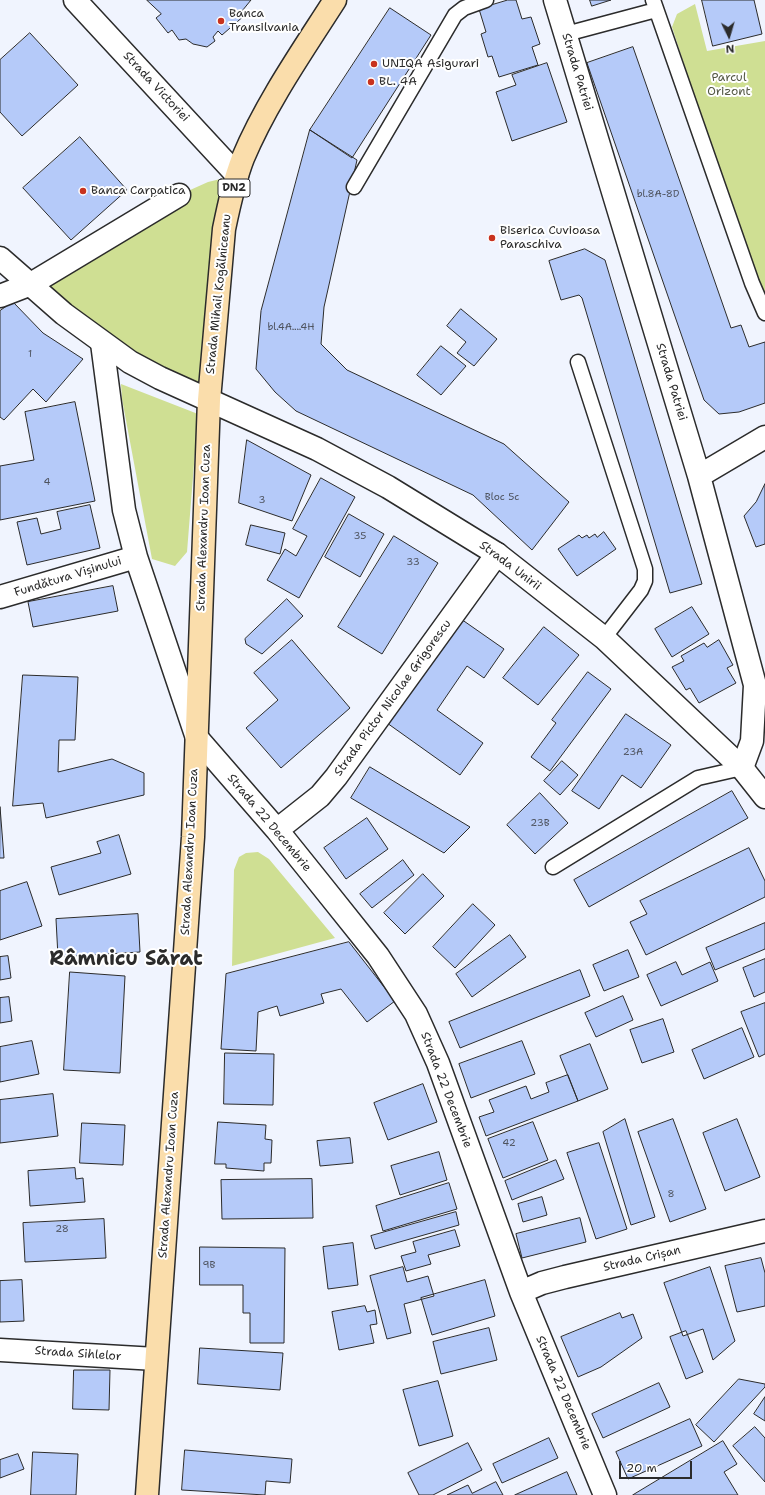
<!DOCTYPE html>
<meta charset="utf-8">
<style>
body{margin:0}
#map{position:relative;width:765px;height:1495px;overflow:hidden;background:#f0f4fe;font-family:"Shantell Sans",sans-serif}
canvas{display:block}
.north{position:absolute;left:709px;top:16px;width:40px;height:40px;-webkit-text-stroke:3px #fff;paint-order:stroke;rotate:175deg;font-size:11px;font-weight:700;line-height:16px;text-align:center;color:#2b2b2b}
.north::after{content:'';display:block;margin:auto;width:14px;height:18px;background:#2b2b2b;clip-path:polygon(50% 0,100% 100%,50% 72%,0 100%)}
.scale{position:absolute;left:619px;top:1461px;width:73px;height:18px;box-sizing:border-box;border:2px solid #2b2b2b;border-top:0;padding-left:5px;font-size:12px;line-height:14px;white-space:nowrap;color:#2b2b2b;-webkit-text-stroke:3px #fff;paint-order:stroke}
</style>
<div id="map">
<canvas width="765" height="1495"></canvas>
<div class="north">N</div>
<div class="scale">20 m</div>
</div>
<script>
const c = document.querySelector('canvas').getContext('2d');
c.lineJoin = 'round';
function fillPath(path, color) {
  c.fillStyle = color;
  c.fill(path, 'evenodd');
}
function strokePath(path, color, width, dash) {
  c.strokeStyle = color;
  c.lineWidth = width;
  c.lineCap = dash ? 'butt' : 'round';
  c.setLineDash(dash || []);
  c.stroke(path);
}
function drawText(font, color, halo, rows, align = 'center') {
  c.font = font + ' "Shantell Sans",sans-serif';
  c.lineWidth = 4;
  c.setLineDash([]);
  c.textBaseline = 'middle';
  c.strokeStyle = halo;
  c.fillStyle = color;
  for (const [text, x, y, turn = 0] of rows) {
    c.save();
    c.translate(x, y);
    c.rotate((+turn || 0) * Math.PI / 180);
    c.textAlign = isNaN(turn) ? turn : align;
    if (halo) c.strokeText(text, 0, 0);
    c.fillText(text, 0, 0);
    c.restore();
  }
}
const green = new Path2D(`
 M695,4L707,51L765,41V316L672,27L677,14Z
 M237,175L209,400L130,362L31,284L179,195L208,182Z
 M121,384L198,414L187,552L175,566L152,559L122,399Z
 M258,852L269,859L335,938L232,966L234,870L239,857L246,853Z`);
const building = new Path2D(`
 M147,0H251L242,11L245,15L222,35L218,31L213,37L215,41L207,47L193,44L186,39L179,40L172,30L168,33L156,18L161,14Z
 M508,0H516L522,19L531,17L540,44L532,47L538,65L499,77L492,56L488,57L481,34L486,32L479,9Z
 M590,0H611L592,6Z
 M702,0H754L762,34L713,46Z
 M390,8L431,35L352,158L310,130Z
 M30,33L78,85L22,136L0,112V60Z
 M633,47L731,328L741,325L749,347L765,342V403L739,412L719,414L704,400L587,63Z
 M547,63L567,122L512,141L496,92L516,85L512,75Z
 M310,130L357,160L324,307L321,344L347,370L504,444L569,502L532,550L473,495L296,411L275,392L256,369L261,311Z
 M80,137L127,190L71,240L23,188Z
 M585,249L605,260L702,584L670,593L582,298L579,295L561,300L549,261Z
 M13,302L43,333L83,359L46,402L33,389L4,420L0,417V311Z
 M461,309L497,339L474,366L457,353L466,342L447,326Z
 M441,346L466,366L441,395L417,375Z
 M75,402L95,501L0,520V466L34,460L25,412Z
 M247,440L311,475L292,521L239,503Z
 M321,478L355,497L299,598L267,580L285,549L296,556L307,536L293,529Z
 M765,484V544L756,547L744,516L756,502Z
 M90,505L100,548L27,565L17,522L37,518L41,534L61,529L57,512Z
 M349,514L384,534L360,577L325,557Z
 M251,525L285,533L280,554L246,545Z
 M604,532L616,549L577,576L558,549L579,535L582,538L587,535L589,538L595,534L597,537Z
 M394,536L438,563L382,654L338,627Z
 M113,586L118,611L33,627L28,602Z
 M287,599L303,616L262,654L246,644L245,639Z
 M692,607L709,634L672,657L655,629Z
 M461,619L504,649L484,678L467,666L437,710L483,743L460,775L387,723Z
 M544,627L579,655L538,705L503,678Z
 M292,640L350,708L281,768L246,728L278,700L254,673Z
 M719,640L733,665L727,668L736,683L699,703L690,688L686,690L672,667L684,661L681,656L704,643L707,647Z
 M588,672L611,689L550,771L531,757L556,723L552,720Z
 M23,675L78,677L75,740H59L58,772L112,759L144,773V795L46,818L43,803L13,806Z
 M626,714L671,745L641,788L622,775L599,809L572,791Z
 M562,761L578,775L560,795L544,781Z
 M370,767L470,827L444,853L351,798Z
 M732,791L748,818L589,907L574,880Z
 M540,793L568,823L535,854L507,825Z
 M0,807L4,858H0Z
 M367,818L388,849L346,879L324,848Z
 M119,835L131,874L59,895L51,867L101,853L97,842Z
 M749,848L765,881V897L646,955L630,922L647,914L640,901Z
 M403,860L414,875L372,908L360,894Z
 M423,874L444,896L405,934L384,913Z
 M27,882L42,926L0,940V891Z
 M473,904L495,925L455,968L433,947Z
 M138,914L140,952L58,957L56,919Z
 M765,923V949L715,970L706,948Z
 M510,935L526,957L472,997L456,974Z
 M349,942L395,1001L367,1022L341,989L321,994L324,1003L280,1016L277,1006L258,1012L256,1051L221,1049L226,974Z
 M628,950L639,977L604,991L593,965Z
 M8,956L11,978L0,980V957Z
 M765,959V992L754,997L743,968Z
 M676,962L682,975L710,962L718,981L661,1006L647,975Z
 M580,970L590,996L460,1048L449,1022Z
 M70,972L125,976L120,1073L64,1070Z
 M623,996L633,1020L596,1037L585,1013Z
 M9,997L12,1021L0,1023V998Z
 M765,1003V1054L759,1057L741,1012Z
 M663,1019L674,1052L642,1063L630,1030Z
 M742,1028L754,1057L704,1079L692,1050Z
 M32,1041L39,1074L0,1082V1047Z
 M522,1041L535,1074L471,1098L459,1064Z
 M590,1044L608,1089L578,1101L560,1056Z
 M225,1053L274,1054L273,1105L224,1104Z
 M568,1075L578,1101L486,1136L479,1117L494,1112L489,1100L526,1086L531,1099L549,1092L546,1083Z
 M423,1084L437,1122L388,1140L374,1103Z
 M53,1094L58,1136L0,1143V1100Z
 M625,1119L655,1217L631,1225L603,1132Z
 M673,1119L706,1209L670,1222L638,1132Z
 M737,1119L760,1177L725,1191L703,1133Z
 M218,1122L266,1125L265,1139L272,1140L271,1163H264V1171L226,1168V1164H215Z
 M533,1122L548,1160L503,1178L488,1139Z
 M82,1123L125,1125L123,1165L80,1163Z
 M350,1138L353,1163L320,1166L317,1141Z
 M599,1143L627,1229L596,1239L567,1153Z
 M439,1152L447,1180L400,1195L391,1166Z
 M556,1160L564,1179L512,1200L505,1181Z
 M75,1168L76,1179L83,1178L85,1202L30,1206L28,1171Z
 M312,1179L313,1218L222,1219L221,1180Z
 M449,1183L457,1209L383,1231L376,1206Z
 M542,1197L547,1215L523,1222L518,1204Z
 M456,1212L459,1225L375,1249L371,1236Z
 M580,1218L586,1242L522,1258L516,1234Z
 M104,1219L106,1258L25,1262L23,1223Z
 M455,1230L460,1246L428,1255L431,1264L406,1271L401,1256L416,1252L413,1242Z
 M353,1243L358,1285L328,1289L323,1247Z
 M200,1247L285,1248L284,1343H250V1313H243V1285H200Z
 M761,1258L765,1273V1306L737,1312L725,1266Z
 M403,1267L407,1282L428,1276L434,1296L404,1304L411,1333L387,1339L370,1276Z
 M710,1267L735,1341L713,1360L703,1329L683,1336L664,1283Z
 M22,1280L24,1321L0,1322V1281Z
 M485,1280L495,1316L432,1335L421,1298Z
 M365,1306L367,1312L375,1310L377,1324L370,1325L374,1343L339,1350L332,1312Z
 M620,1313L622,1318L633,1314L642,1338L601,1367L578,1377L561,1337Z
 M489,1328L497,1360L441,1374L433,1342Z
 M686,1331L703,1372L686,1379L670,1337Z
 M200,1348L283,1353L280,1390L198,1384Z
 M74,1370H110L109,1410L73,1409Z
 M739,1379L765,1384V1387L714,1442L696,1425Z
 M438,1381L453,1436L419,1446L403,1390Z
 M659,1383L670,1407L603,1438L592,1414Z
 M765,1397V1421L754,1414Z
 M690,1419L702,1446L628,1479L616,1452Z
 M755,1427L765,1438V1482L733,1446Z
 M549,1438L558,1458L502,1483L493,1464Z
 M723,1441L737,1464L724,1472L738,1495H633Z
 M468,1443L482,1470L433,1495H419L408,1473Z
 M185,1450L292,1459L290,1483L266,1481L265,1495L182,1490Z
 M33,1452L78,1454L76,1495H31Z
 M18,1454L24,1469L0,1478V1460Z
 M567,1472L577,1495H515Z
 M496,1482L503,1495H447L468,1485L472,1493Z`);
const lane = new Path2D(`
 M653,0L752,283L765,313
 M566,34L656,10
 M354,187L455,15L464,8L486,0
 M578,362L645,569V581L641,590L604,638
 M553,867L698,778L742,768`);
const street = new Path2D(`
 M75,0L237,175
 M555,0L699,476L755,685L752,741L742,768
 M31,284L179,195
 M102,343L124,510L136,557L197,738L277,830L322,886L378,956L416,1014L438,1063L521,1292L605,1495
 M699,476L765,437
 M0,597L136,557
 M277,830L320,796L336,777L497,554
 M521,1292L542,1283L565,1277L765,1231
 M0,1350L156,1359`);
const secondary = new Path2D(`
 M0,258L64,314L130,362L160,378L317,449L388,487L497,554L604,638L742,768L765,797
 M0,296L31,284`);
const primary = new Path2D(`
 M147,1495L193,837L209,400L224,229C229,205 234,181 243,158C266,103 303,50 335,0`);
const markers = [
 [221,21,4,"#c8321e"],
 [374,64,4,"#c8321e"],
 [371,82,4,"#c8321e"],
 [83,191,4,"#c8321e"],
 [492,238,4,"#c8321e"]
];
const numberNames = [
 ["bl.8A-8D",658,194],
 ["bl.4A....4H",291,327],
 ["1",30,354],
 ["4",47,482],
 ["Bloc 5c",502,497],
 ["3",262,500],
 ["35",360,536],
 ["33",413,562],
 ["23A",633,752],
 ["23B",540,823],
 ["42",509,1143],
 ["8",671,1194],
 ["28",62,1229],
 ["9B",209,1265]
];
const shields = [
 [234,188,32]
];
const shieldNames = [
 ["DN2",234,188]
];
const poiNames = [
 ["Banca",229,14],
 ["Transilvania",229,28],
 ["UNIQA Asigurari",382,64],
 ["BL. 4A",379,82],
 ["Banca Carpatica",91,191],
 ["Biserica Cuvioasa",500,231],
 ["Paraschiva",500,245]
];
const streetNames = [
 ["Strada Patriei",577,72,73],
 ["Strada Victoriei",156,87,47],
 ["Strada Mihail Kogălniceanu",219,294,-84],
 ["Strada Patriei",671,382,73],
 ["Strada Alexandru Ioan Cuza",204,528,-88],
 ["Strada Unirii",510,566,37],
 ["Fundătura Vișinului",68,577,-17],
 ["Strada Pictor Nicolae Grigorescu",393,698,-54],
 ["Strada 22 Decembrie",269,823,50],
 ["Strada Alexandru Ioan Cuza",190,852,-87],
 ["Strada 22 Decembrie",446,1090,69],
 ["Strada Alexandru Ioan Cuza",169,1175,-86],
 ["Strada Crișan",642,1259,-13],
 ["Strada Sihlelor",78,1354,4],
 ["Strada 22 Decembrie",563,1393,67]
];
const parkNames = [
 ["Parcul",729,78],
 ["Orizont",729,92]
];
const townNames = [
 ["Râmnicu Sărat",126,960]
];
fillPath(green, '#cfdf93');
fillPath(building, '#b5caf9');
strokePath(building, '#2b2b2b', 1);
strokePath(lane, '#2b2b2b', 17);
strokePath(street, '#2b2b2b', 25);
strokePath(secondary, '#2b2b2b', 25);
strokePath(primary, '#2b2b2b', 25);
strokePath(lane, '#fff', 14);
strokePath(street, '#fff', 22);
strokePath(secondary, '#fff', 22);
strokePath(primary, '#faddab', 22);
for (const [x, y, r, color] of markers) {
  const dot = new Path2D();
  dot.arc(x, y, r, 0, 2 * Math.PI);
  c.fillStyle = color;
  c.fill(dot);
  strokePath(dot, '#fff', 1.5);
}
drawText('10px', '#4e535e', null, numberNames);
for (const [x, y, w] of shields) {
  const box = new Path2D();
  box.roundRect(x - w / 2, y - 9, w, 18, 3);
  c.fillStyle = '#fff';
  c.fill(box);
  strokePath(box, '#2b2b2b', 1);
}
drawText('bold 11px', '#2b2b2b', null, shieldNames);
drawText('12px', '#2b2b2b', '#fff', poiNames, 'left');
drawText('12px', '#2b2b2b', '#fff', streetNames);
drawText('12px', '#545845', '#fff', parkNames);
drawText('bold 20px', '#2b2b2b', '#fff', townNames);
</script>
